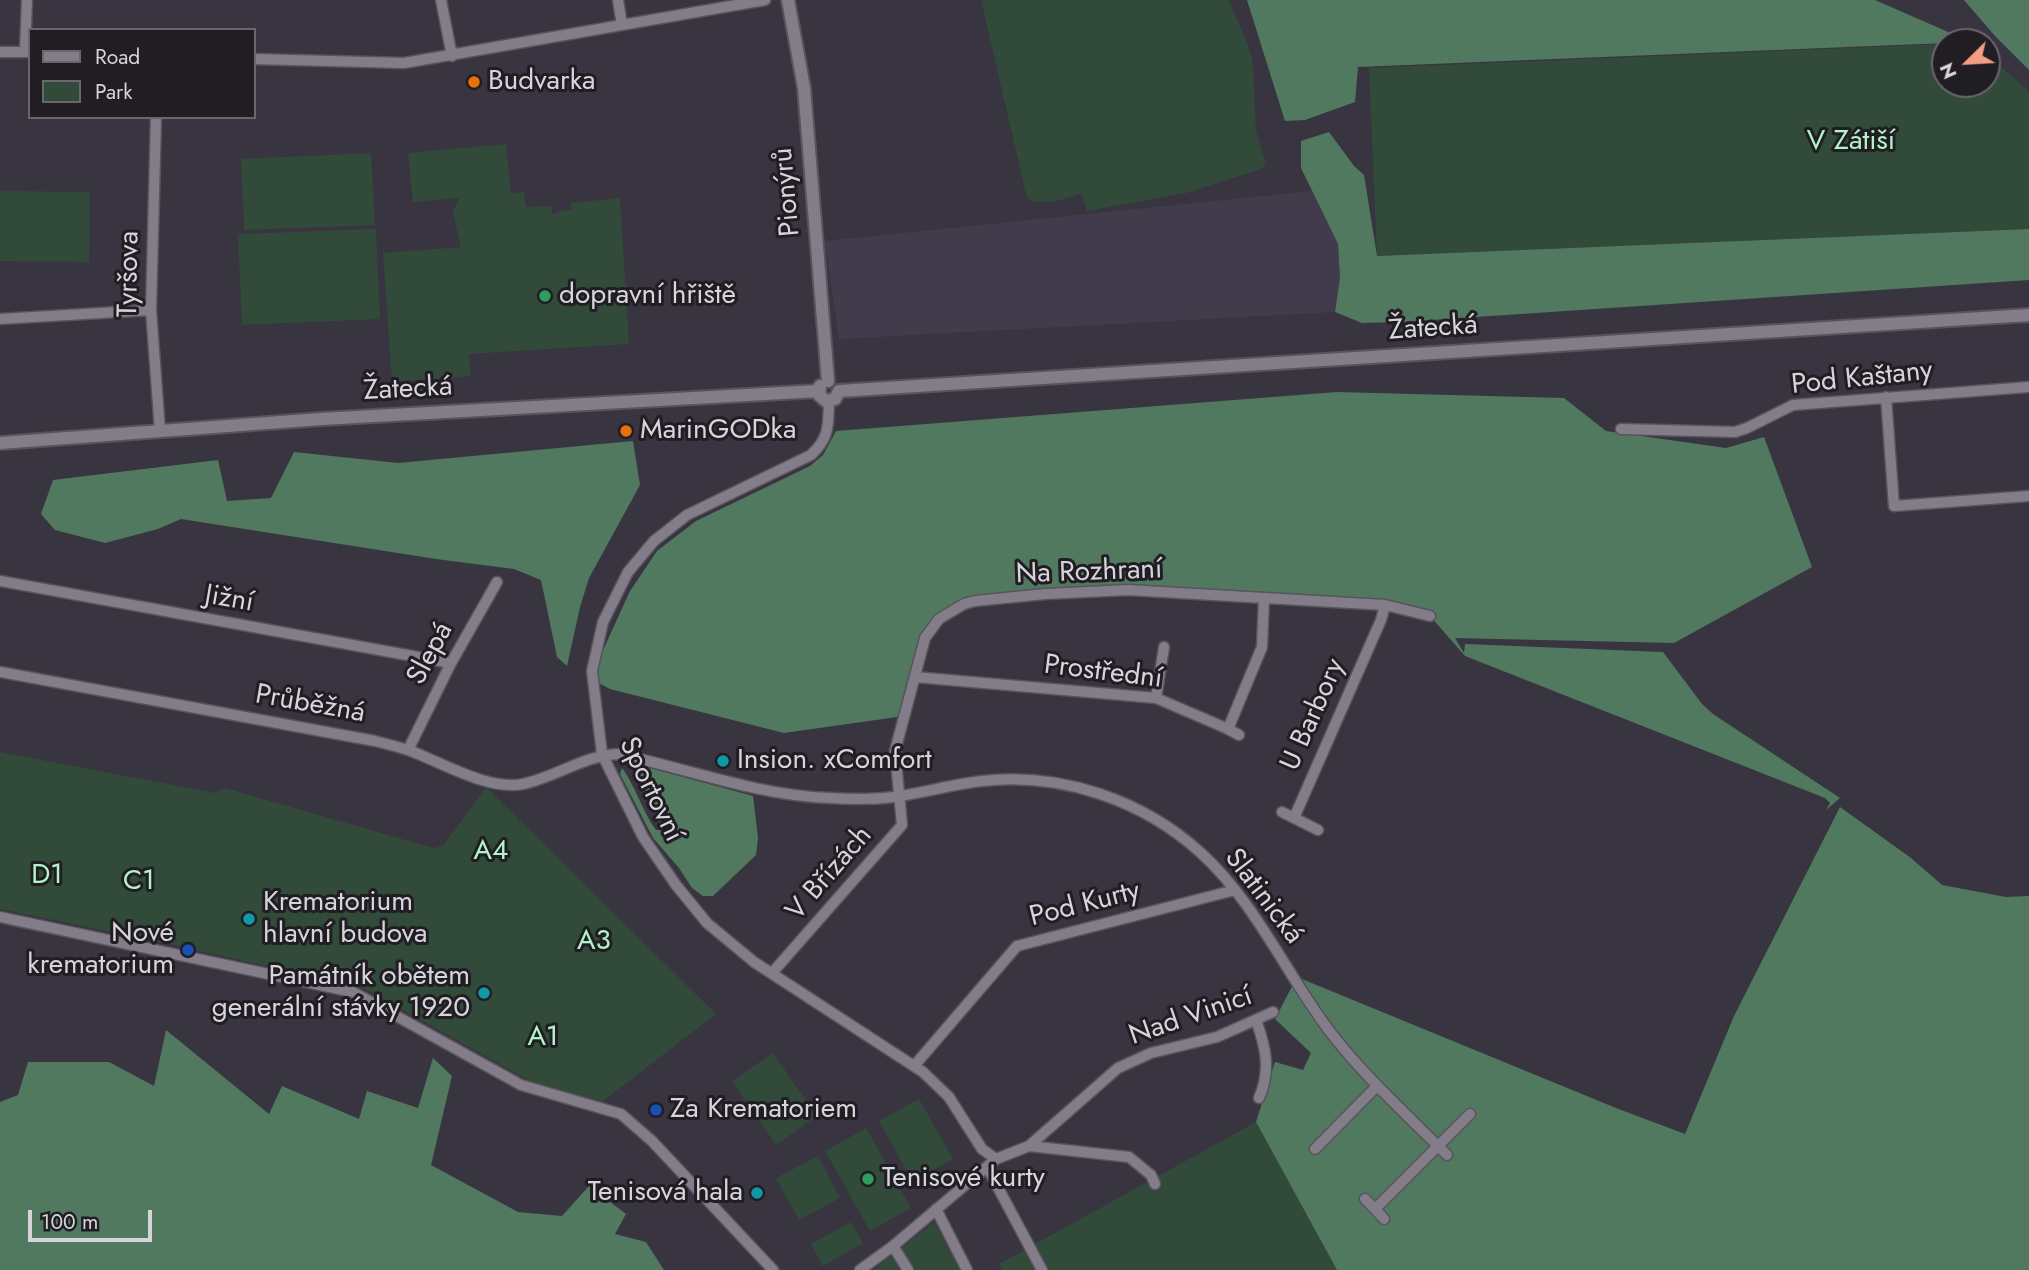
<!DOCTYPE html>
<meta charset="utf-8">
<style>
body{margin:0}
#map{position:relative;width:2029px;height:1270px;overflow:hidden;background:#393540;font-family:Jost,sans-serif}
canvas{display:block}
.legend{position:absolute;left:28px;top:28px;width:228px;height:91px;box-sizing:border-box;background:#201d23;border:2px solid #69666d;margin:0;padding:9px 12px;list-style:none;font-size:21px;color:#d7d4db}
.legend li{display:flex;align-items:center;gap:14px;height:35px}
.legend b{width:35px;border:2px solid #69666d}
.north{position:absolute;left:1931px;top:28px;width:70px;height:70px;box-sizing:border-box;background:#201d23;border:2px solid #69666d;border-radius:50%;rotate:246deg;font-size:19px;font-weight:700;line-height:28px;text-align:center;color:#d7d4db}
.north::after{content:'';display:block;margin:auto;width:24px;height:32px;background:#f39f84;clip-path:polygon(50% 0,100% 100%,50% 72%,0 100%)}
.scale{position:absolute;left:28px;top:1210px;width:124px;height:32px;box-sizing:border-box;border:4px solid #d7d4db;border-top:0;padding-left:9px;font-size:21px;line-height:24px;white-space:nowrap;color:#d7d4db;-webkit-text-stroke:5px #201d23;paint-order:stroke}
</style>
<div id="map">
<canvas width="2029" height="1270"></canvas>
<ul class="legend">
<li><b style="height:9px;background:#837d8a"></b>Road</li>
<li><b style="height:19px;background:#314a39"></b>Park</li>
</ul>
<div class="north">N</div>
<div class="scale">100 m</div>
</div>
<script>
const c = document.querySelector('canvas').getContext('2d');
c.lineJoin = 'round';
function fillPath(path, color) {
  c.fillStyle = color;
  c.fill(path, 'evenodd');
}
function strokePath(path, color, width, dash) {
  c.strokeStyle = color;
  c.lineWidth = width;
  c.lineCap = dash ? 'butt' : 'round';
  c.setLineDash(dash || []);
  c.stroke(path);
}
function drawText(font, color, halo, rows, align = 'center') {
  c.font = font + ' Jost,sans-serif';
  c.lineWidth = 6;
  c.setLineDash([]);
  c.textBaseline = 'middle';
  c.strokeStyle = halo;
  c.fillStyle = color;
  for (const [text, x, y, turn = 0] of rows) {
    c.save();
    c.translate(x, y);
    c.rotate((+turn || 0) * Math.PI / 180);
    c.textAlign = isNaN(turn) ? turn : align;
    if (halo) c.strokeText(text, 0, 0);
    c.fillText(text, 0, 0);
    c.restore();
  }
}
const built = new Path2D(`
 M1312,191L1338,244L1340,278L1335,312L839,339L825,241Z`);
const green = new Path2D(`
 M981,0H1229L1250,51L1253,66L1256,131L1266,164L1261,169L1186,193L1087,211L1081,194C1065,198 1042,208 1027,198Z
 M1945,44V84H1987V55L2029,91V229L1377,256L1369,68Z
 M506,144L511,193L524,192L526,207L551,206L552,214L559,213V211L571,210V203L620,198L629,344L469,354L471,376L392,382L383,253L461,247L453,212L459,198L413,202L408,153Z
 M371,153L375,225L244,230L241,159Z
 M0,191L90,192L89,262L0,261Z
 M376,229L380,319L242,325L238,234Z
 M0,752L215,793L225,788L433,848L443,846L486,787L716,1014L603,1101L541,1087L363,988L169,944L0,909Z
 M773,1053L817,1116L776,1145L732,1081Z
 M919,1099L953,1159L913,1182L879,1121Z
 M1256,1122L1337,1270H1002L999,1264Z
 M866,1128L911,1208L870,1231L825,1151Z
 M818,1156L840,1198L799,1220L776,1178Z
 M851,1222L863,1243L823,1266L811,1244Z
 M933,1223L936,1225L960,1270H873Z`);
const forest = new Path2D(`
 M1247,0H1875L1971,42L1358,67L1355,102L1305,120L1285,121Z
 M1964,0H2029V70L1995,36Z
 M1329,132L1354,166L1364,175L1377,256L2029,229V280L1401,322L1362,323L1335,312L1340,278L1338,244L1301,168V141Z
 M1337,392L1564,398L1606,431L1726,448L1764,437L1812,567L1674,643L1455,638L1464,653L1465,644L1663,652L1702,704L1713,714L1840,798L1826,810L1830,803L1825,798L1465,656L1430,616L1385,605L1128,590L975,601L942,617L924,642L904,716L784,733L610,689L595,681L599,659L630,591L657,551L696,521L810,466L823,455L836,431Z
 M633,441L640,485L589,578L580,607L567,666L557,657L541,580L514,569L436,559L181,519L158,529L105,543L55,530L41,514L53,480L218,460L227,501L271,498L294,452L398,463Z
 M635,764L753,796L758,838L756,855L713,896H703L692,888L679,868L653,838L620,774L622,768C636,787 642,811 656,830H662Z
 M1840,807L1911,858L1942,885L2006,897L2029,896V1270H1337L1256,1122L1275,1062L1303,1070L1311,1053L1275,1019L1297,977L1616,1108L1685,1134L1734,1016Z
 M166,1030L269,1114L282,1086L359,1119L367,1091L418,1108L433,1058L452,1076L431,1165L518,1212L562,1216L589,1186L626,1214L615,1234L646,1242L664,1270H0V1102L18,1095L28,1062H109L154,1086Z`);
const minor = new Path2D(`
 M441,0L452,56
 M618,0L622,25
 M0,52H30
 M25,52L27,0
 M254,59L404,63L765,0
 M156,117L151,310L160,431
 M0,319L151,310
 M1886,397L1894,506L2029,496
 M829,401C828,426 830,437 811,455L687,515L654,541L628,572L603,622L592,671L602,754L643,837L676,885L707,923L754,962L923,1072L949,1097L982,1149L996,1159
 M1621,429L1735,432L1747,428L1793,405L2029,387
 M0,581L451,663
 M0,672L375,741C387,744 399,747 411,751C442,763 490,791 523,784C556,777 585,755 619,754C688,769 760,796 831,798C853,799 877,800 899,796C927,792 954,784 982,781C1061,772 1143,800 1201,853C1256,903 1286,974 1331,1033C1365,1077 1407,1115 1447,1155
 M915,677L1156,698L1228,729L1262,647L1264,598
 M1156,698L1164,647
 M1228,729L1239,735
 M408,750L451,663L497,582
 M1282,812L1294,818
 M1318,830L1294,818L1381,620L1385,605
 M0,917L353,992L521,1085L621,1114L652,1141L773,1270
 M772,973L902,825L895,751L925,638L939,619L964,604L975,601L1045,594L1128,590L1385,605L1430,616
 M1256,1020C1266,1048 1271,1070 1259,1098
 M914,1066L1017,946L1235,890
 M1029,1146L1118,1068L1151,1053L1217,1037L1273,1012
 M1315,1149L1377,1086
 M987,1167L1042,1270
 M1365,1199L1375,1209L1470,1114
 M936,1209L967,1270
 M1375,1209L1384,1219
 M893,1246L908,1270
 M860,1270L893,1246L996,1159L1029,1146L1129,1157L1151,1175L1155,1184`);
const tertiary = new Path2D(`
 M788,0L804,88L828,381
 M820,386L819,395L826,401L835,399L839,391
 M839,391L2029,315
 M0,443L321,419L818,391`);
const markers = [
 [474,82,7,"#e8710a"],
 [545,296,7,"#2e9e5b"],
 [626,431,7,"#e8710a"],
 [723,761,7,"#0f9aa8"],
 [249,919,7,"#0f9aa8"],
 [188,950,7,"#1a4fb4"],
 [484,993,7,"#0f9aa8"],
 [656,1110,7,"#1a4fb4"],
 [868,1179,7,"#2e9e5b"],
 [757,1193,7,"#0f9aa8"]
];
const poiNames = [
 ["Budvarka",488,82],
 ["dopravní hřiště",559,296],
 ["MarinGODka",640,431],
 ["Insion. xComfort",737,761],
 ["Krematorium",263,903],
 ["hlavní budova",263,935],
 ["Nové",174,934,"right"],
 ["krematorium",174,966,"right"],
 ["Památník obětem",470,977,"right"],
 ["generální stávky 1920",470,1009,"right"],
 ["Za Krematoriem",670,1110],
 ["Tenisové kurty",882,1179],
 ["Tenisová hala",743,1193,"right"]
];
const parkNames = [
 ["V Zátiší",1851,142],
 ["A4",491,852],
 ["D1",47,876],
 ["C1",139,882],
 ["A3",594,942],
 ["A1",543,1038]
];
const streetNames = [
 ["Pionýrů",788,192,-95],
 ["Tyršova",130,274,-89],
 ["Žatecká",1433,329,-4],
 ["Pod Kaštany",1862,379,-6],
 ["Žatecká",408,390,-3],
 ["Na Rozhraní",1089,573,-2],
 ["Jižní",229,600,10],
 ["Slepá",431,654,-62],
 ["Prostřední",1103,673,7],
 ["Průběžná",310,705,10],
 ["U Barbory",1314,715,-66],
 ["Sportovní",650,790,64],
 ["V Břízách",830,874,-49],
 ["Slatinická",1263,897,53],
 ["Pod Kurty",1085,905,-14],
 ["Nad Vinicí",1191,1017,-19]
];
fillPath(built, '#423b4c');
fillPath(green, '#314a39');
fillPath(forest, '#51795f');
strokePath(minor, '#58535c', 13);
strokePath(tertiary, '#58535c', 16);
strokePath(minor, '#837d8a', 10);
strokePath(tertiary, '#837d8a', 12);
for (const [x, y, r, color] of markers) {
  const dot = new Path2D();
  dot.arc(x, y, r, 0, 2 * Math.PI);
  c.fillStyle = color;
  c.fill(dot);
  strokePath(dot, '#201d23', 2.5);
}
drawText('28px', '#d7d4db', '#201d23', poiNames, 'left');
drawText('28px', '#b0f4c7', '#201d23', parkNames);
drawText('28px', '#d7d4db', '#201d23', streetNames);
</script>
